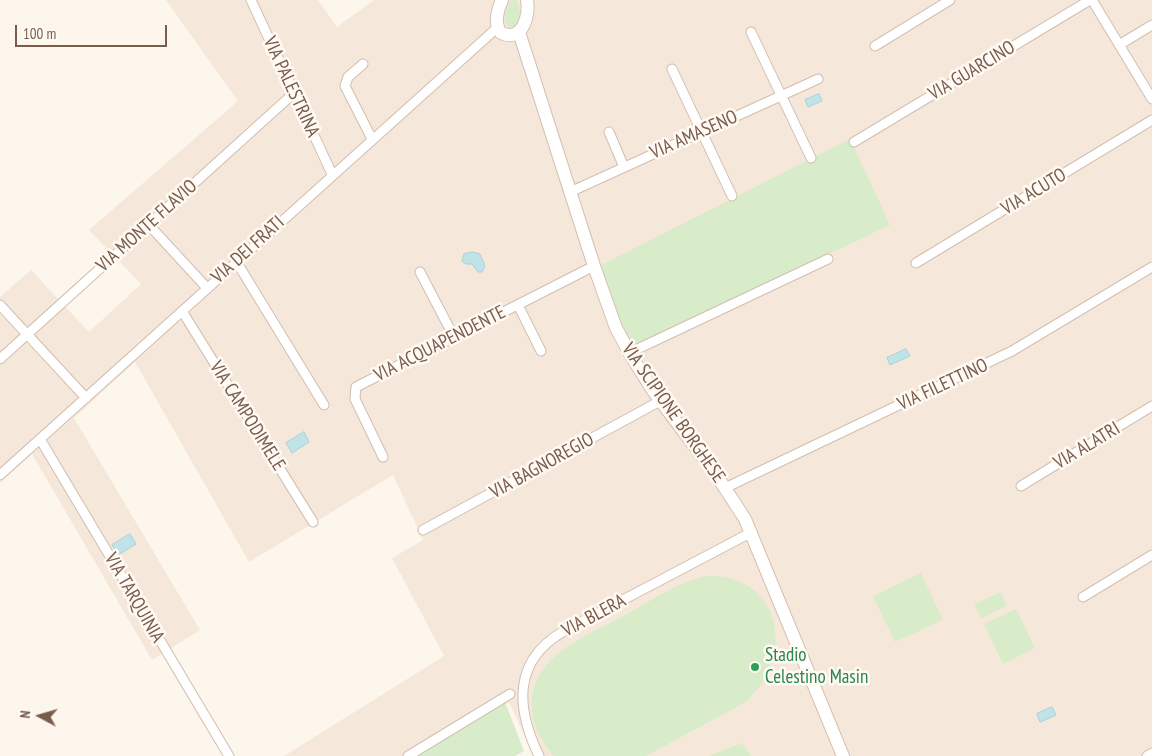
<!DOCTYPE html>
<style>
body{margin:0}
#map{position:relative;width:1152px;height:756px;overflow:hidden;background:#fdf6ec;font-family:"PT Sans Narrow",sans-serif}
canvas{display:block}
.north{position:absolute;left:15px;top:691px;width:50px;height:50px;-webkit-text-stroke:4px #fffaf3;paint-order:stroke;rotate:276deg;font-size:14px;font-weight:700;line-height:20px;text-align:center;color:#7a5c4d}
.north::after{content:'';display:block;margin:auto;width:18px;height:22px;background:#7a5c4d;clip-path:polygon(50% 0,100% 100%,50% 72%,0 100%)}
.scale{position:absolute;left:15px;top:25px;width:152px;height:22px;box-sizing:border-box;border:2px solid #7a5c4d;border-top:0;padding-left:6px;font-size:15px;line-height:18px;white-space:nowrap;color:#7a5c4d;-webkit-text-stroke:4px #fffaf3;paint-order:stroke}
</style>
<div id="map">
<canvas width="1152" height="756"></canvas>
<div class="north">N</div>
<div class="scale">100 m</div>
</div>
<script>
const c = document.querySelector('canvas').getContext('2d');
c.lineJoin = 'round';
function fillPath(path, color) {
  c.fillStyle = color;
  c.fill(path, 'evenodd');
}
function strokePath(path, color, width, dash) {
  c.strokeStyle = color;
  c.lineWidth = width;
  c.lineCap = dash ? 'butt' : 'round';
  c.setLineDash(dash || []);
  c.stroke(path);
}
function drawText(font, color, halo, rows, align = 'center') {
  c.font = font + ' "PT Sans Narrow",sans-serif';
  c.lineWidth = 5;
  c.setLineDash([]);
  c.textBaseline = 'middle';
  c.strokeStyle = halo;
  c.fillStyle = color;
  for (const [text, x, y, turn = 0] of rows) {
    c.save();
    c.translate(x, y);
    c.rotate((+turn || 0) * Math.PI / 180);
    c.textAlign = isNaN(turn) ? turn : align;
    if (halo) c.strokeText(text, 0, 0);
    c.fillText(text, 0, 0);
    c.restore();
  }
}
const residential = new Path2D(`
 M166,0H318L337,27L374,0H1152V756H534L509,702L422,756H284L444,656L392,558L423,540L393,475L249,562L135,362L74,418L200,630L152,660L32,454L0,483V297L31,270L89,332L141,284L89,230L238,101Z`);
const green = new Path2D(`
 M516,0C522,8 520,19 515,28L510,29L505,23V14L510,1Z
 M850,139L890,225L632,348L617,317L601,265Z
 M921,573L943,620L895,642L873,596Z
 M708,576C783,575 797,660 744,703L646,756H554C540,740 531,724 532,701C535,653 589,635 625,615C651,601 678,581 708,576Z
 M1001,592L1007,606L981,618L974,604Z
 M1016,609L1035,648L1003,664L984,624Z
 M505,702L524,751L515,756H416Z
 M742,743L751,756H708Z`);
const water = new Path2D(`
 M819,94L822,101L808,107L805,100Z
 M473,252L480,254L485,266L482,272H478L472,264H466L462,261L464,254Z
 M906,349L910,356L890,365L887,358Z
 M304,432L309,442L292,453L286,443Z
 M130,534L136,544L118,555L112,545Z
 M1052,707L1056,715L1040,722L1037,714Z`);
const minor = new Path2D(`
 M251,0L332,174
 M1092,0L1152,99
 M751,32L811,158
 M1119,45L1152,25
 M875,46L950,0
 M363,64L348,77L345,86L372,139
 M672,69L732,196
 M609,132L624,167
 M854,142L1090,0
 M570,192L818,79
 M149,225L207,288
 M236,261L324,405
 M916,263L1152,120
 M420,272L454,337
 M0,305L86,398
 M518,305L541,351
 M182,311L313,522
 M629,353L828,259
 M0,359L294,93
 M40,439L229,756
 M383,457L355,399L356,387L594,266
 M0,475L498,27
 M1021,486L1152,406
 M725,488L1012,351L1152,267
 M423,530L660,401
 M1083,597L1152,555
 M408,756L510,694
 M539,756C516,708 512,661 564,631L752,532
 M1147,756L1152,753`);
const secondary = new Path2D(`
 M502,0C497,10 494,24 501,33C522,43 530,16 527,0
 M519,32L594,266L616,328L633,359L654,392L717,476L745,519L843,756`);
const markers = [
 [755,667,5,"#2e9e5b"]
];
const streetNames = [
 ["VIA GUARCINO",972,71,-31],
 ["VIA PALESTRINA",291,87,65],
 ["VIA AMASENO",694,135,-24],
 ["VIA ACUTO",1034,192,-31],
 ["VIA MONTE FLAVIO",147,226,-42],
 ["VIA DEI FRATI",248,250,-42],
 ["VIA ACQUAPENDENTE",440,344,-27],
 ["VIA FILETTINO",943,385,-25],
 ["VIA SCIPIONE BORGHESE",673,413,55],
 ["VIA CAMPODIMELE",247,416,58],
 ["VIA ALATRI",1087,446,-31],
 ["VIA BAGNOREGIO",542,466,-29],
 ["VIA TARQUINIA",134,598,60],
 ["VIA BLERA",594,616,-28]
];
const leisureNames = [
 ["Stadio",765,656],
 ["Celestino Masin",765,678]
];
fillPath(residential, '#f5e8da');
fillPath(green, '#d8ecc9');
fillPath(water, '#bfe3e8');
strokePath(water, '#a5d3da', 1);
strokePath(minor, '#d1beb0', 11);
strokePath(secondary, '#d6c0b0', 14);
strokePath(minor, '#fff', 9);
strokePath(secondary, '#fff', 12);
for (const [x, y, r, color] of markers) {
  const dot = new Path2D();
  dot.arc(x, y, r, 0, 2 * Math.PI);
  c.fillStyle = color;
  c.fill(dot);
  strokePath(dot, '#fffaf3', 2);
}
drawText('19px', '#7a5c4d', '#fffaf3', streetNames);
drawText('19px', '#27864d', '#fffaf3', leisureNames, 'left');
</script>
